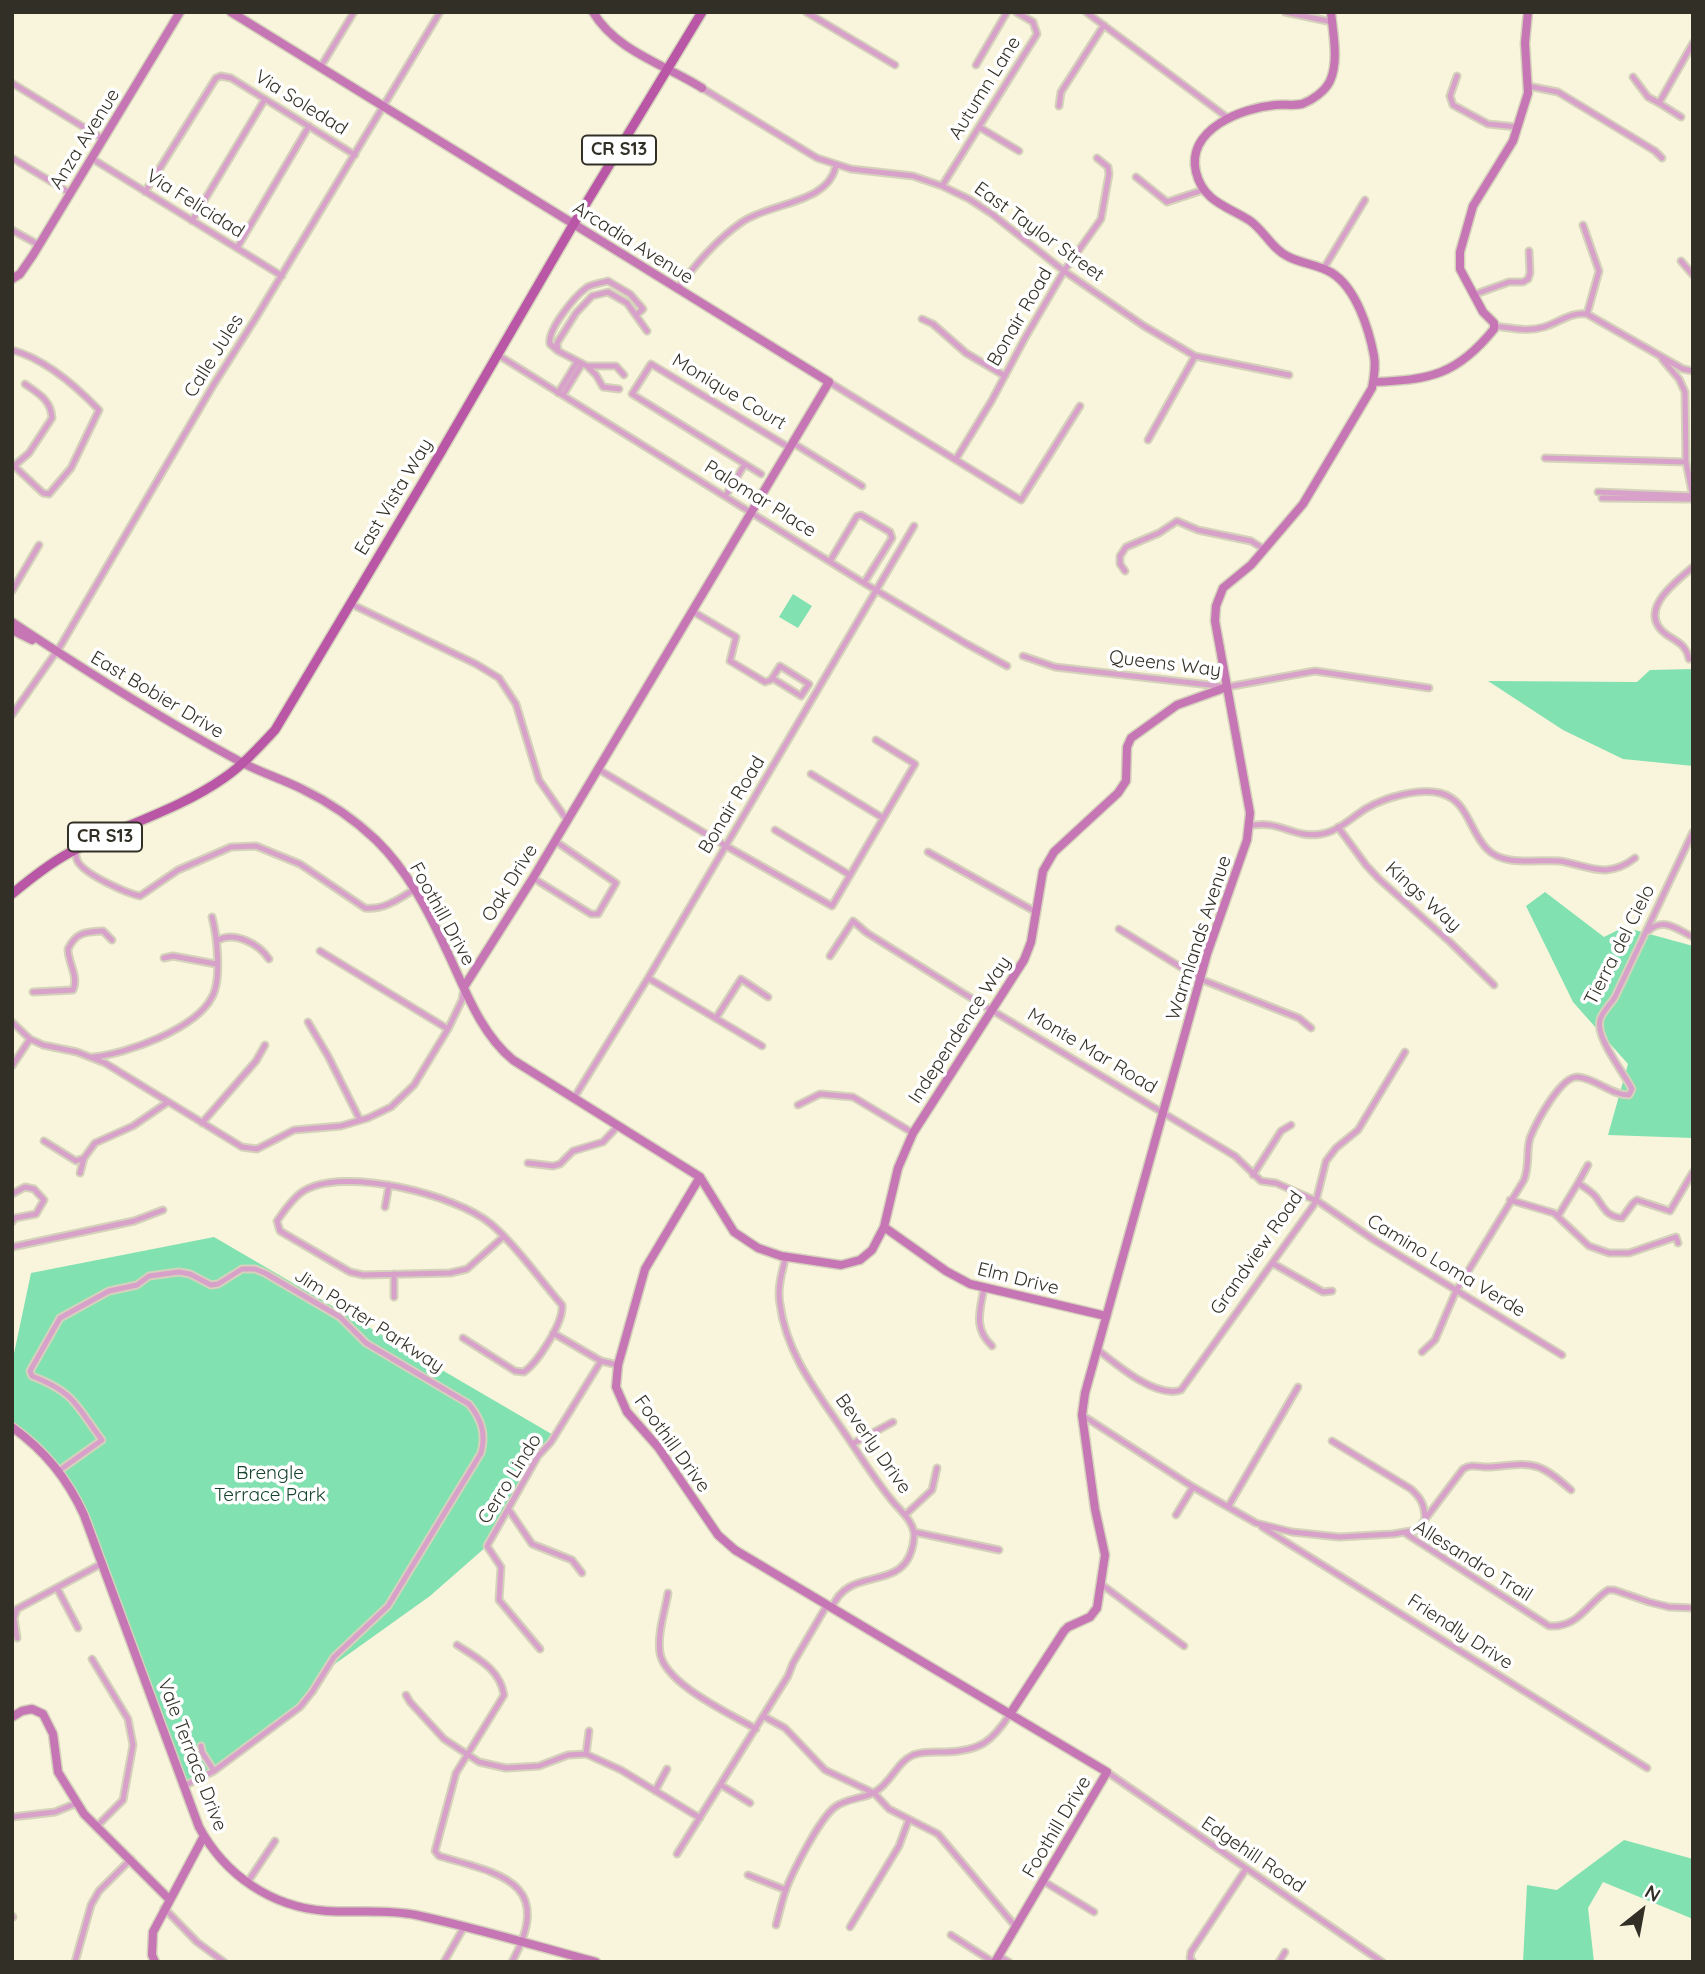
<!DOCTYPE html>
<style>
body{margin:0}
#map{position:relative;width:1705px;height:1974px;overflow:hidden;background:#f9f5dc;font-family:Quicksand,sans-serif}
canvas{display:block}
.frame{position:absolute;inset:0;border:14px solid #323026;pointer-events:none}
.north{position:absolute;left:1607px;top:1876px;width:70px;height:70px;-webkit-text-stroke:5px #fff;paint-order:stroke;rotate:31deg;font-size:19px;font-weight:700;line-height:28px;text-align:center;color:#323026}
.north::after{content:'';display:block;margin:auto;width:24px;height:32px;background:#323026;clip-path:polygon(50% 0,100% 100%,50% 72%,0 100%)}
</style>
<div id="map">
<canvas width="1705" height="1974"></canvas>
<div class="frame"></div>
<div class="north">N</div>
</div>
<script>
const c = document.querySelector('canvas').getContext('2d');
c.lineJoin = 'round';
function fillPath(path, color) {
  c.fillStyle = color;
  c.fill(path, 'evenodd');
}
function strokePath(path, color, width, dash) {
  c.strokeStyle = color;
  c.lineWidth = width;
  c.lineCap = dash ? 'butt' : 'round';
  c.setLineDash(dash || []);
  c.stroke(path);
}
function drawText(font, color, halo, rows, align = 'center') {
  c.font = font + ' Quicksand,sans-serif';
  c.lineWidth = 7;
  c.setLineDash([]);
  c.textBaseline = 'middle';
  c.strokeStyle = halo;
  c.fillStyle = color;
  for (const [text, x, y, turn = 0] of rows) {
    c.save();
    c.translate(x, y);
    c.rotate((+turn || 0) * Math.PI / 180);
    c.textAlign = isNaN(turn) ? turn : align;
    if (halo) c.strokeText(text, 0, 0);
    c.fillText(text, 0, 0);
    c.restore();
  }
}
const green = new Path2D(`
 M793,594L812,606L798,628L779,617Z
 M1693,669V766L1623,759L1563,730L1488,681L1637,682L1650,670Z
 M1545,892L1604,937L1624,927L1693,946V1138L1608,1135L1628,1064L1573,1002L1526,906Z
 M214,1237L555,1436L487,1546L430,1596L325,1671L313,1692L290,1715L194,1785L185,1789L68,1483L12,1427V1363L31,1273Z
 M1624,1840L1693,1859V1919L1603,1882L1588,1908L1594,1962H1523L1527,1885L1557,1890Z`);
const street = new Path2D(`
 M806,12L895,65
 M1086,12L1228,118
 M1285,12L1332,22
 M976,65L1007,12
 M320,68L354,12
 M1457,76L1450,96L1453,105L1488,124L1517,127
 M1633,77L1648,97L1659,103
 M12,83L103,139
 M1528,86L1558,92L1655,151L1662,158
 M702,88L817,158L851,169L913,176L942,186L969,199L992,214L1064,271L1144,326L1195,356L1289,375
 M1059,106L1061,92L1104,25
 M1681,117L1659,103L1693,43
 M979,127L1019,151
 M12,158L70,193
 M91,158L282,276
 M1136,177L1167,202L1203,190
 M942,186L1037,34L1033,22L1016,12
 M145,192L216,78L221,76L231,78L355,155
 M192,221L265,99
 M1583,225L1599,271L1587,314
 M12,230L39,245
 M237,248L309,126
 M1681,261L1693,275
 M1324,268L1365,200
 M677,289C696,264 716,240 742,222C771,202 829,204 836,165
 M1473,295L1509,282H1523L1528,279L1530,273L1529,251
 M636,315L643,309L630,294L608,281C601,283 591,284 586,288C574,297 547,330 550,344L558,351L557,343L576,313L592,296L608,292L627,303L647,331
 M922,319L933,324L966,353L1005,376
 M1494,326C1511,328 1527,332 1544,327C1560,322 1570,312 1587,314L1683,369L1693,371
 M12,350C45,359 76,386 99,410L71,468L49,494L43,493L12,464
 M558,351L587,366H616L624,375
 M498,355L864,583L965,643L1007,666
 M1662,359L1679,379L1685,392L1686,462L1693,497
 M587,366L596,375L603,387L619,389
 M829,382L1021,500L1080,406
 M558,393L577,362
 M563,395L582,364
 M993,398L1025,338L1064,271L1101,219L1109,174L1108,167L1097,158
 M1148,440L1195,356
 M793,443L862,486
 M1545,458L1686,462
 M956,459L992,400
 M14,466L29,453L52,418C51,400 39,394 25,384
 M761,474L632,394L651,364L790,448
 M1598,492L1693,496
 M726,495L745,464
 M1602,498L1691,499L1693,496
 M830,561L857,516L861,515L890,532L892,538L864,583
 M1125,571L1120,564V556L1126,547L1159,533L1177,521L1198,530L1251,541L1264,549
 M12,591L39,545
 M351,604L476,664L499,678L516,704L539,780L567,820
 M692,611L736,637L730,661L765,682L771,680L780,666L809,684L801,696L772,678
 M1023,656L1055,667L1227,687L1315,671L1429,688
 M1689,659C1686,645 1678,642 1667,635C1635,612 1675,582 1693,567
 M12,715L61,645L214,384L257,316L440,12
 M598,769L726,846L832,906L915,764L876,740
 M811,774L883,818
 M1249,826C1280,819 1293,839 1321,834C1338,832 1353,816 1367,808C1386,797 1419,788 1440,793C1468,800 1469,831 1487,849C1504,867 1537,859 1559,861C1575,863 1590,870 1606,870C1618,869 1626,865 1635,858
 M1338,827L1366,865L1379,879L1450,942L1494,985
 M775,830L850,875
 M75,851C76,855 76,859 78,862C86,875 126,893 140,896L178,870L231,847L256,846L300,864L365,908C384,910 399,899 415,889
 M928,852L1036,912
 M533,878L591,914H598L616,883L555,841
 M1119,929L1200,979L1299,1018L1311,1028
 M1648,931C1664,917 1676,929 1693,937
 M218,940C235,931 259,944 269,959
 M320,951L448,1029
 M830,956L853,921L867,933L963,993L1235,1156L1261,1181L1276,1183L1319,1202L1374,1240L1562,1355
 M164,958L173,956L216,964
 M648,978L762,1046
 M33,992L73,990C79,976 68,963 68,949C76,932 86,932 103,931L112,940
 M716,1018L741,979L768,997
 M12,1022L30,1039L43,1045L77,1052L105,1063L242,1147L257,1149L294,1130L341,1126L368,1118L391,1107L414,1085L448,1029L462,1000L464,988
 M308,1022L328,1056L360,1120
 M93,1057C126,1054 196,1029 212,997C222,979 217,936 212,917
 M12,1066L30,1039
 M574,1098L648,978L914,526
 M798,1105L820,1094L853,1097L913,1133
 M202,1123L256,1061L265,1045
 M44,1141L76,1161L84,1158L95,1143L133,1126L168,1102
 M528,1163L553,1166L560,1164L573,1151L603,1142L618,1126
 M80,1173L84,1158
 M1253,1175L1281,1131L1291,1125
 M1578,1183L1588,1165
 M12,1194L25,1187L34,1189L44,1200L36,1214L15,1218L12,1222
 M1510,1200L1554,1213L1589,1246L1609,1253H1629L1676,1237L1678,1243
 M385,1207L389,1185
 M1558,1216L1578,1183C1584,1187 1592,1192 1596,1197C1605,1209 1606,1216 1622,1218L1633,1203L1637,1200L1670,1211L1693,1172
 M12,1247L134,1221L163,1210
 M786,1256C782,1272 777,1288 780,1304C786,1353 817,1392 844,1432C859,1454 873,1477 890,1498C898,1509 916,1522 914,1538C908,1597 849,1562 832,1608
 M1272,1263L1323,1292L1332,1291
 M394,1274V1297
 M984,1288C980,1311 973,1328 992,1346
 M553,1333L601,1361L618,1365
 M463,1338L515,1371L524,1372C538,1362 564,1322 562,1305C541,1281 515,1244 491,1224C457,1195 342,1165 302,1192C292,1199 284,1211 277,1221L280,1231L350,1272L363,1275L450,1273L467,1269L503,1237
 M1097,1349C1116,1364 1156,1399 1181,1390L1313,1206L1316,1201L1326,1161L1336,1148L1358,1130L1405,1052
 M1422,1352L1435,1340L1456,1291L1524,1180C1530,1165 1526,1151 1530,1138C1536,1123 1561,1075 1578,1077C1597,1079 1611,1095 1629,1095L1632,1089C1624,1073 1595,1037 1600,1020C1602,1012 1610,1005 1615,997L1693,832
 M1082,1415L1193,1487L1256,1523L1292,1532L1339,1537L1393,1534L1417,1530L1463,1469C1472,1463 1480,1468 1490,1467C1533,1463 1537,1460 1571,1490
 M1332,1441L1411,1489C1422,1499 1425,1506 1425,1521
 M852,1444L893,1422
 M60,1470L102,1440C76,1406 76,1393 32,1376L30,1371L60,1318L109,1291L137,1285L149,1276L179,1272L190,1274L211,1285L218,1284L242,1269H255L265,1273L340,1317L366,1343L469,1404C482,1420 486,1434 481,1453L388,1606L334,1657L312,1692L300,1707L214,1771L184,1786
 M1228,1507L1298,1387
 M509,1510L532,1544L572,1560L582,1573
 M905,1515L932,1490L937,1468
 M1176,1515L1193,1487
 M1262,1527L1647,1768
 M914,1532L999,1550
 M1405,1533L1549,1626C1578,1628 1586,1605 1608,1590H1614L1649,1602L1669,1607L1693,1608
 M1101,1584L1184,1646
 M57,1588L78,1628
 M668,1593C665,1611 657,1634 660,1653C665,1684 729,1713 756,1729
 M17,1638L14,1618L17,1609L101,1564
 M457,1645C477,1658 500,1669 504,1695L456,1773L435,1851L439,1856C501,1874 555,1882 512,1962
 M540,1649L499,1600L501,1567L487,1546L538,1456L551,1442L601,1361
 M92,1659L128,1719L133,1745L123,1800L97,1826
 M406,1695L410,1702L444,1739L479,1762L506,1768L539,1766L568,1755L586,1754L621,1770L700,1818
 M763,1716L785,1728L825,1770L874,1793L889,1809L938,1834L1016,1927
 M201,1746L202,1752L214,1771
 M586,1754L589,1731
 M1107,1772L1382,1962
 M721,1785L750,1803
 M655,1791L667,1769
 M12,1817L55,1812L77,1803
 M677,1854L788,1676L793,1663L827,1605
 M748,1875L786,1890
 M1043,1881L1094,1912
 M247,1883L275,1841
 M164,1908L197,1942L224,1962
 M12,1916L13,1917
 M776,1925C779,1914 782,1901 786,1889C793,1871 820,1818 835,1807C847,1798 863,1799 875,1792C891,1783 897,1762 913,1755C923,1751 935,1752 945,1752C980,1751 992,1742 1010,1714
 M850,1927L899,1846L909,1819
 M951,1935L993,1962
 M999,1956L1009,1962
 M75,1962L91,1905L99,1891L131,1859
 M444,1962L464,1927
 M1193,1962L1190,1958L1191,1952L1246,1869
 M1279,1962L1285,1952`);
const secondary = new Path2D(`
 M231,12L829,382L533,878L464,987
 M593,12C616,51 666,65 702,88
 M12,279L20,274L33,255L180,12
 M1373,382C1430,380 1457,375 1494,329V323L1483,312L1460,269V252L1473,206L1513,141L1528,93L1525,43L1528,12
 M12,622C86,671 161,719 239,761C259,772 282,779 302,789C329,802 355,820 376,840C407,870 427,909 445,947C464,986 479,1032 513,1060L700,1177L645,1269L618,1365L616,1387L627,1412L658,1447L718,1535L735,1550L1107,1772L995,1962
 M12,630L32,640
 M700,1177L734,1232L758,1248L781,1256L841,1265L860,1260L872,1250L884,1227L898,1168L913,1133L1024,960L1031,942L1043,871L1054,852L1118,793L1126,781L1127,747L1131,738L1177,705L1227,687
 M884,1227L946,1271L970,1284L1106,1316
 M12,1427C45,1451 67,1478 84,1515L199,1827C225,1875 271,1907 326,1911C356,1913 386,1909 416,1915C476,1928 536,1946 596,1962
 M1010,1714L1064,1631L1068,1627L1090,1617L1097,1608L1105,1555L1095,1509L1082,1415L1085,1393L1207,954L1247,840L1250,813L1215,621L1216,606L1223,588L1251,565L1303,504L1372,388C1374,378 1376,366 1374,356C1369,329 1356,288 1332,273C1318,264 1301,264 1287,256C1271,248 1264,230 1249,220C1226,206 1203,201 1196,172C1186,129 1242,108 1275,105C1284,104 1293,106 1302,104C1313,100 1325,91 1330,81C1339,62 1333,33 1331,12
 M12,1717L22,1711L32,1709L43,1714L53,1734L58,1772L84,1814L169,1899
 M155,1962L152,1955L153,1932L204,1836`);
const primary = new Path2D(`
 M12,894C30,879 49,864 69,853C120,826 177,811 224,778C244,764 259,747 275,730L441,452L573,225L702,12`);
const shields = [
 [619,150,74],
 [105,837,74]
];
const shieldNames = [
 ["CR S13",619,150],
 ["CR S13",105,837]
];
const streetNames = [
 ["Autumn Lane",985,88,-58],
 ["Via Soledad",301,103,32],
 ["Anza Avenue",85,139,-58],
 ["Via Felicidad",195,204,32],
 ["East Taylor Street",1039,232,36],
 ["Arcadia Avenue",633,243,32],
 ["Bonair Road",1020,317,-60],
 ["Calle Jules",214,356,-58],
 ["Monique Court",729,392,31],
 ["East Vista Way",394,497,-59],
 ["Palomar Place",760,499,32],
 ["Queens Way",1165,664,7],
 ["East Bobier Drive",157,695,31],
 ["Bonair Road",732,805,-59],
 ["Oak Drive",510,883,-58],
 ["Kings Way",1423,897,42],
 ["Foothill Drive",442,914,61],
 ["Warmlands Avenue",1199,938,-72],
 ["Tierra del Cielo",1620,945,-63],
 ["Independence Way",960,1030,-57],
 ["Monte Mar Road",1092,1051,31],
 ["Grandview Road",1257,1253,-55],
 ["Camino Loma Verde",1446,1266,31],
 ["Elm Drive",1018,1279,14],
 ["Jim Porter Parkway",369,1321,33],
 ["Foothill Drive",672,1444,54],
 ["Beverly Drive",873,1444,55],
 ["Cerro Lindo",510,1479,-58],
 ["Allesandro Trail",1473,1561,32],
 ["Friendly Drive",1460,1632,33],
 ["Vale Terrace Drive",192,1755,69],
 ["Foothill Drive",1057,1827,-59],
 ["Edgehill Road",1253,1855,34]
];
const parkNames = [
 ["Brengle",270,1473],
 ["Terrace Park",270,1495]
];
fillPath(green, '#82e1b0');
strokePath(street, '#d5d2bb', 9);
strokePath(secondary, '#d5d2bb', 11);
strokePath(primary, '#d5d2bb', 12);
strokePath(street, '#d8a1ca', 5);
strokePath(secondary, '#c776b5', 8);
strokePath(primary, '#b956a5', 9);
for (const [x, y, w] of shields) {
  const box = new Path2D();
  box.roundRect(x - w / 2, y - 14.5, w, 29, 5);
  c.fillStyle = '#fff';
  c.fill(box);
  strokePath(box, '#323026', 2);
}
drawText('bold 18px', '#323026', null, shieldNames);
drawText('19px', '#323026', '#fff', streetNames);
drawText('19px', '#16442f', '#fff', parkNames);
</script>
